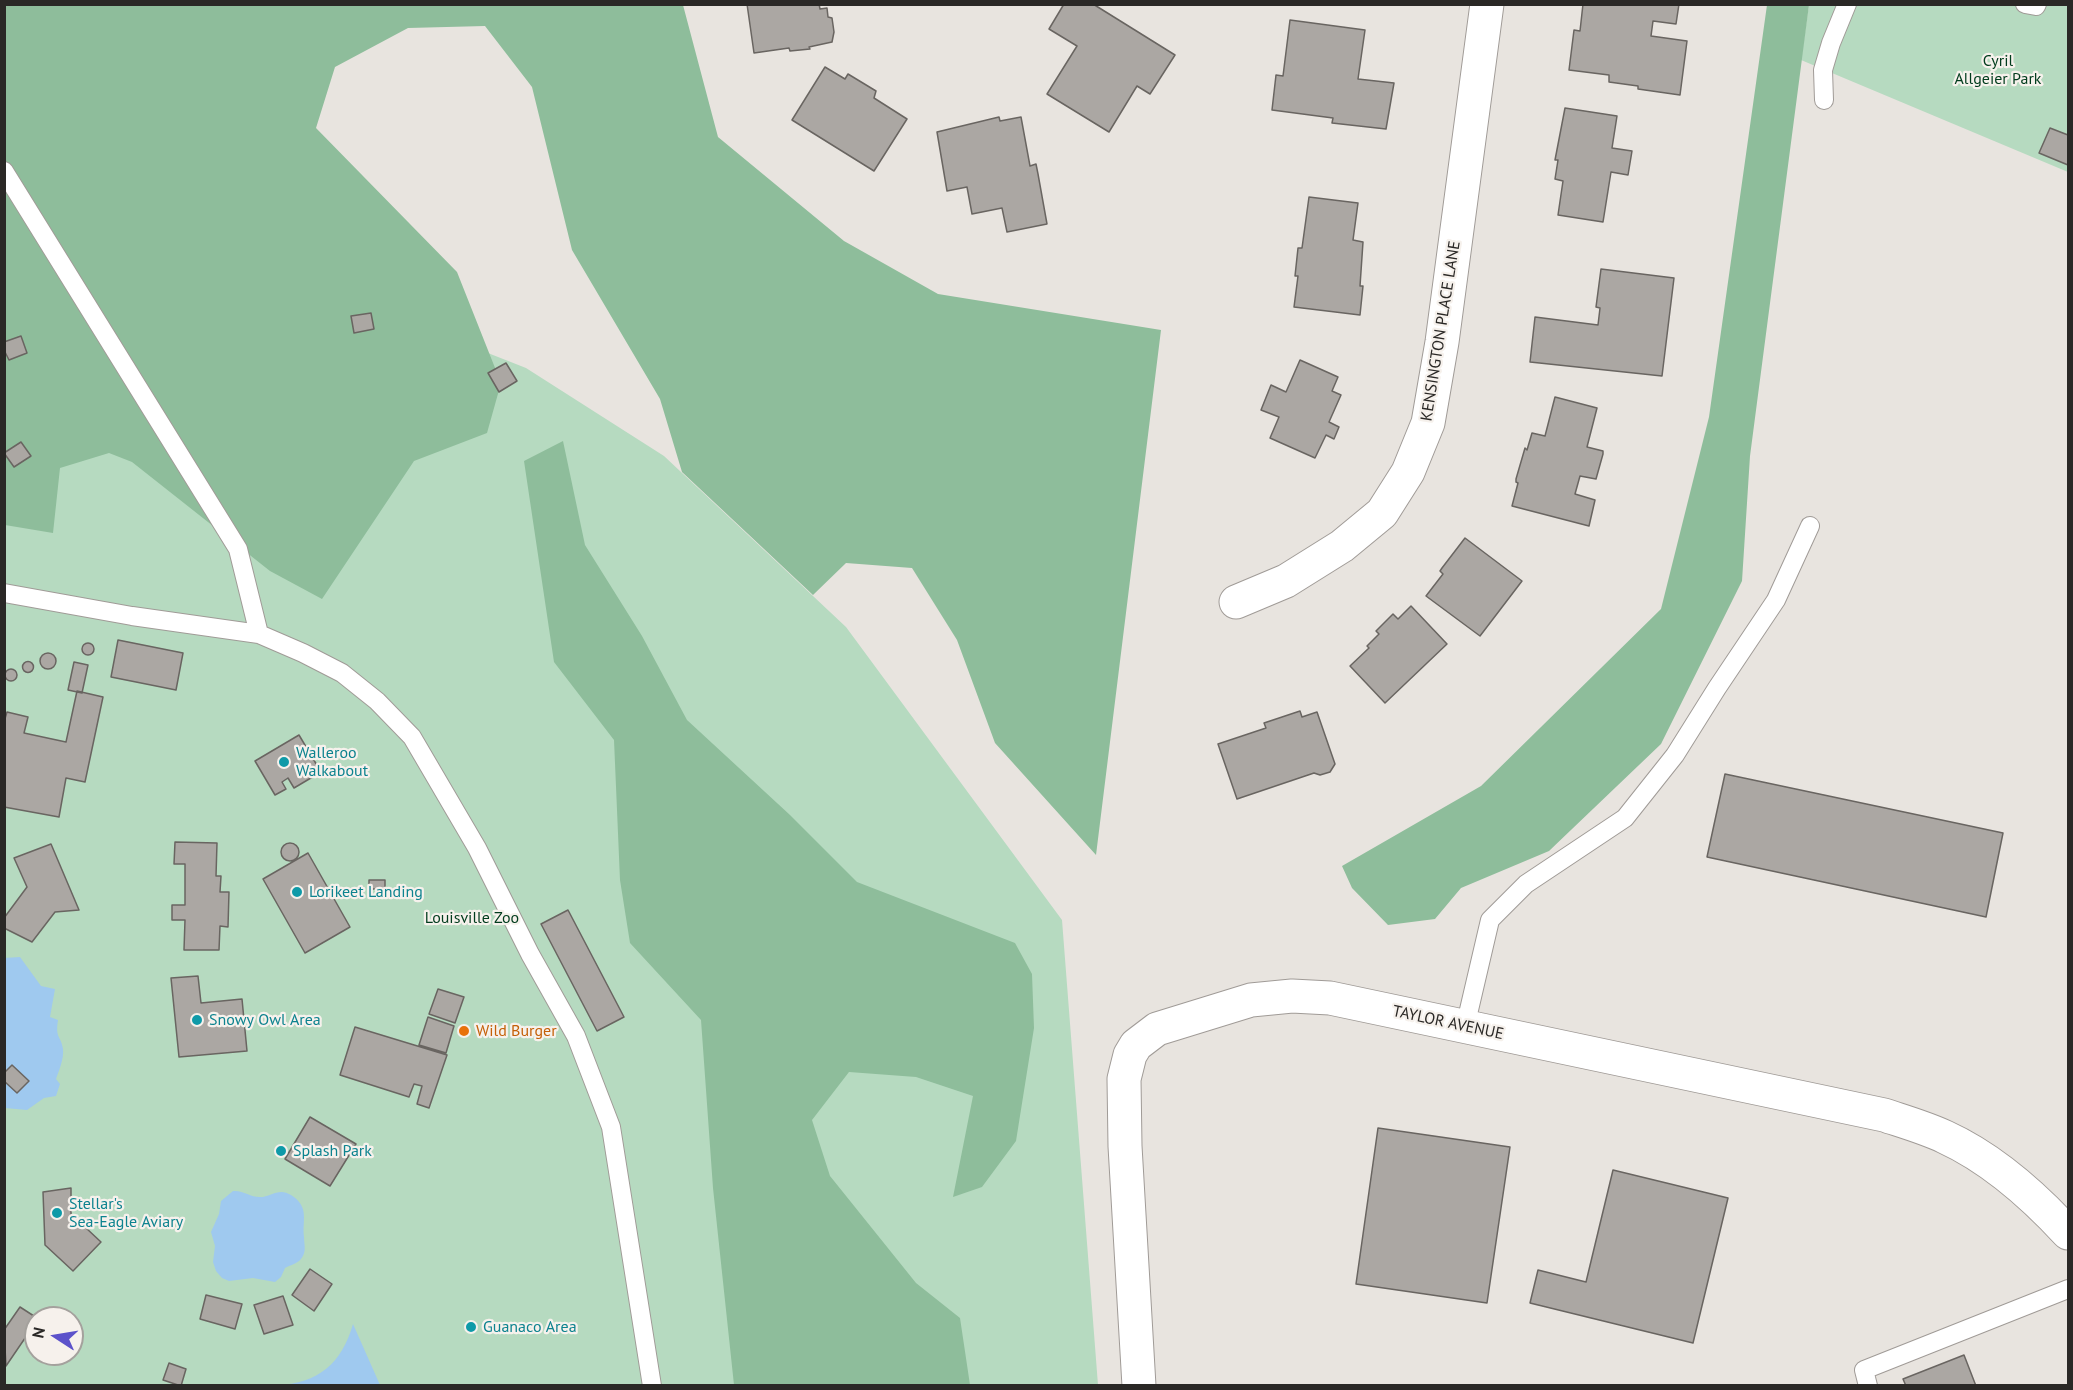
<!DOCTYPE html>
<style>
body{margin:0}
#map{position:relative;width:2073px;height:1390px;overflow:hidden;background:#e8e4df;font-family:"PT Sans",sans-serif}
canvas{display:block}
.frame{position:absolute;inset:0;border:6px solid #2a2826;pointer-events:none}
.north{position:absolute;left:24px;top:1306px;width:60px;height:60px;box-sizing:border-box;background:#f6f1ec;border:2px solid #a4a19d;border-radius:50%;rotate:282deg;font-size:16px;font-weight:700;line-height:24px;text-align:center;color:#2a2826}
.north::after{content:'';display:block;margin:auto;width:21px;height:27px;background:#5c52ca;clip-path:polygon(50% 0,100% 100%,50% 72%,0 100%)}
</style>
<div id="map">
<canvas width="2073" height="1390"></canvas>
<div class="frame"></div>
<div class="north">N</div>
</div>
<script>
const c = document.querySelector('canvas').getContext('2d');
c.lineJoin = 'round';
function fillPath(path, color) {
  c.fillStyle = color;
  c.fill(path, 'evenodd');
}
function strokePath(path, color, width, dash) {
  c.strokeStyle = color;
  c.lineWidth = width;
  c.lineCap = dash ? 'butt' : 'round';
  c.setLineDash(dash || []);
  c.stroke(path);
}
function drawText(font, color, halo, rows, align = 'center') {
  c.font = font + ' "PT Sans",sans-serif';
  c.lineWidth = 4.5;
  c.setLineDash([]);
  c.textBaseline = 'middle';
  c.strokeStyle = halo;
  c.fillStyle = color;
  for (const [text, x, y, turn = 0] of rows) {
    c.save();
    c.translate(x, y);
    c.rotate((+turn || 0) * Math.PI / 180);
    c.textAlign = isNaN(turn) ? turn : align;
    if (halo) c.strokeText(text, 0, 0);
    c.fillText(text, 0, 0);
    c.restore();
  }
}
const green = new Path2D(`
 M1809,5H2068V172L1801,60Z
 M4,172L366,305L526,368L664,456L846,627L1062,920L1098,1385H5ZM36,1318H72V1354H36Z`);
const forest = new Path2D(`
 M4,5H683L718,137L844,241L938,294L1161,330L1096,855L995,743L957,640L912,568L846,563L813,595L682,472L660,399L572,250L532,87L485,26L408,28L335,67L316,128L457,272L501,383L487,433L414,461L322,599L270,571L132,462L109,453L60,468L53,533L5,525Z
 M1767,5H1809L1750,456L1742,581L1661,744L1549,851L1461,888L1435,919L1388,925L1352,888L1342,866L1481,786L1661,609L1709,417Z
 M563,441L585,545L642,636L687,720L790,815L857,882L1015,943L1032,974L1034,1028L1016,1141L982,1187L953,1197L973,1096L916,1077L849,1072L812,1120L830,1176L916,1283L960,1318L970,1385H734L713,1188L701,1020L630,943L620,880L614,740L554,662L524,461Z`);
const water = new Path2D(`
 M20,957L41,986L55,989L50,1017L58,1020C55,1039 61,1035 63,1049C64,1059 59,1070 56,1079L60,1084L56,1096L44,1098L27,1110L5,1108L4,958Z
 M233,1191C243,1190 250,1197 260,1197C271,1197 279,1187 291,1195C310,1207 302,1220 304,1237C304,1244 307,1252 301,1259C297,1264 290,1265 285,1268L281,1277L275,1282L253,1278L229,1281L222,1278L216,1271L213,1262L215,1246L211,1232L219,1214L221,1201Z
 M353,1324L380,1385H277C318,1384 342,1363 353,1324Z`);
const building = new Path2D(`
 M747,4H819L820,9L827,8L828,17L832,18L834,32L832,42L809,47L810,49L790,51L789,48L754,53Z
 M1064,4H1093L1175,55L1150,94L1137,86L1109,132L1047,94L1077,46L1049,29Z
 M1583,4H1679L1676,24L1653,21L1651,36L1687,41L1680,95L1638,89V86L1609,82V75L1569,70L1574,30L1580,31Z
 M1290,20L1365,30L1358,79L1394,83L1386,129L1332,123L1333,118L1272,110L1276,75L1283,76Z
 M825,67L845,79L848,74L876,91L874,98L907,119L874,171L792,120Z
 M1565,108L1617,116L1612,148L1632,151L1628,175L1611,172L1603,222L1558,215L1563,181L1555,179L1558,160H1555Z
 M999,117L1000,121L1021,117L1030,166L1036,164L1038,174L1047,224L1007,232L1002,208L972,214L967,187L947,191L937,132Z
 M2050,128L2068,135V165L2039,153Z
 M1309,197L1358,203L1353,240L1363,242L1360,286H1363L1360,315L1294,307L1298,276H1295L1298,248H1302Z
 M1601,269L1674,278L1662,376L1530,362L1535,317L1598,325L1600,308L1596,307Z
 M371,313L374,329L354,333L351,316Z
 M21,336L27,353L9,360L4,350V342Z
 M1300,360L1338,377L1332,391L1341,395L1329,422L1339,427L1334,439L1326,435L1315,458L1270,438L1279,417L1261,410L1271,385L1286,392Z
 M506,363L517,381L499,392L488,373Z
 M1555,397L1597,408L1587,447L1603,451V454L1596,479L1580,476L1575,494L1595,500L1589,526L1512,506L1518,483L1516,482V479L1525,448L1527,450L1532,433L1545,436Z
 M21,442L31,456L14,467L4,453Z
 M1465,538L1522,581L1480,636L1426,596L1443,574L1440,571L1442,568Z
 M1411,606L1447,644L1385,703L1350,666L1369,648L1367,646L1379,634L1376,631L1393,614L1398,619Z
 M118,640L183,653L176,690L111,677Z
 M82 649a6 6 0 1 1 12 0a6 6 0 1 1-12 0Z
 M40 661a8 8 0 1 1 16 0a8 8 0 1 1-16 0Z
 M22.5 667a5.5 5.5 0 1 1 11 0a5.5 5.5 0 1 1-11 0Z
 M74,662L88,665L82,693L68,690Z
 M5 675a6 6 0 1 1 12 0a6 6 0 1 1-12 0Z
 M77,691L103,697L85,782L66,778L59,817L4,807V722L7,712L28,717L24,733L66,742Z
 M1300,711L1302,717L1317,712L1335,764L1330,772L1320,775L1314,773L1237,799L1218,744L1266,728L1264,723Z
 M299,735L321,772L294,788L288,778L282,782L286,789L275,795L255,761Z
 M1725,774L2003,833L1986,917L1707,857Z
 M175,842L217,843L216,876H221L220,892H229L228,927L220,926L219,950H184L185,920H172V905H185V864H174Z
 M281 852a9 9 0 1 1 18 0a9 9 0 1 1-18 0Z
 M51,844L79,910L55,912L32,942L4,928V918L27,887L14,858Z
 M308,853L350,927L305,953L263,879Z
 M369,880H385V889H369Z
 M568,910L624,1017L597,1031L541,924Z
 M198,976L201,1003L242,999L247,1051L179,1057L171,978Z
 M438,989L464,997L455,1023L429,1014Z
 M428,1017L454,1026L446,1053L419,1045Z
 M355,1027L447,1055L429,1108L417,1104L422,1086L414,1084L409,1097L340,1075Z
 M12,1065L29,1081L17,1093L4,1081V1073Z
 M310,1117L356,1144L330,1186L285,1159Z
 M1378,1128L1510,1147L1487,1303L1356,1284Z
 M1613,1170L1728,1198L1693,1343L1530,1303L1538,1270L1586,1282Z
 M71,1188V1214L101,1242L73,1271L45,1245L43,1192Z
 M310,1269L332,1284L314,1311L292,1295Z
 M206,1295L242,1304L235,1329L200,1319Z
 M283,1296L293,1325L264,1334L254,1305Z
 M20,1307L37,1318L36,1322L6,1366L4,1330Z
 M1964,1355L1976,1386H1906L1903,1379Z
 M169,1363L186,1369L181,1386L163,1380Z`);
const service = new Path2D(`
 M2025,4L2036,6L2037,4
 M1824,100L1823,70L1831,43L1847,4
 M4,171L238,549L259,634
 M4,593L132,616L259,634L303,653L342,673L377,701L412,737L477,848L530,954L576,1036L611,1127L652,1386
 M1465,1027L1490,920L1526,884L1625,818L1675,755L1717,688L1776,600L1810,526
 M1868,1386L1864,1370L2068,1289`);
const minor = new Path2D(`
 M1236,602L1286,581L1342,546L1382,513L1408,472L1428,423L1442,342L1487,4
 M1139,1386L1125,1146L1124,1079L1130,1055L1136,1045L1157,1029L1251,1000L1292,996L1330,998L1884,1115C1905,1122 1926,1128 1945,1137C1993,1159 2033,1195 2068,1233`);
const markers = [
 [284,762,6,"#0f9aa8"],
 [297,892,6,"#0f9aa8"],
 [197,1020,6,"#0f9aa8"],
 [464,1031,6,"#e8710a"],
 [281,1151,6,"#0f9aa8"],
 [57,1213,6,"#0f9aa8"],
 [471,1327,6,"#0f9aa8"]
];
const parkNames = [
 ["Cyril",1998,61],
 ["Allgeier Park",1998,79],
 ["Louisville Zoo",472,918]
];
const streetNames = [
 ["KENSINGTON PLACE LANE",1441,331,-81],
 ["TAYLOR AVENUE",1448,1023,12]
];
const cultureNames = [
 ["Walleroo",296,753],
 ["Walkabout",296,771],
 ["Lorikeet Landing",309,892],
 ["Snowy Owl Area",209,1020],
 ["Splash Park",293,1151],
 ["Stellar's",69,1204],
 ["Sea-Eagle Aviary",69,1222],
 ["Guanaco Area",483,1327]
];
const foodNames = [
 ["Wild Burger",476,1031]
];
fillPath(green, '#b6dac0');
fillPath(forest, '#8ebd9b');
fillPath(water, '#9fc9ef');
fillPath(building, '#aba7a3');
strokePath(building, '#696561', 1.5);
strokePath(service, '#a09b97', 20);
strokePath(minor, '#a09b97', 35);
strokePath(service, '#fff', 18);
strokePath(minor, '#fff', 33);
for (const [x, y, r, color] of markers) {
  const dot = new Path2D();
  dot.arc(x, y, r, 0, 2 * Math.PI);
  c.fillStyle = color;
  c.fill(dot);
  strokePath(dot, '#f6f1ec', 2);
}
drawText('16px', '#013c1d', '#f6f1ec', parkNames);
drawText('16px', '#2a2826', '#f6f1ec', streetNames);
drawText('16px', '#0d838f', '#f6f1ec', cultureNames, 'left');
drawText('16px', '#c56008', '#f6f1ec', foodNames, 'left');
</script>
